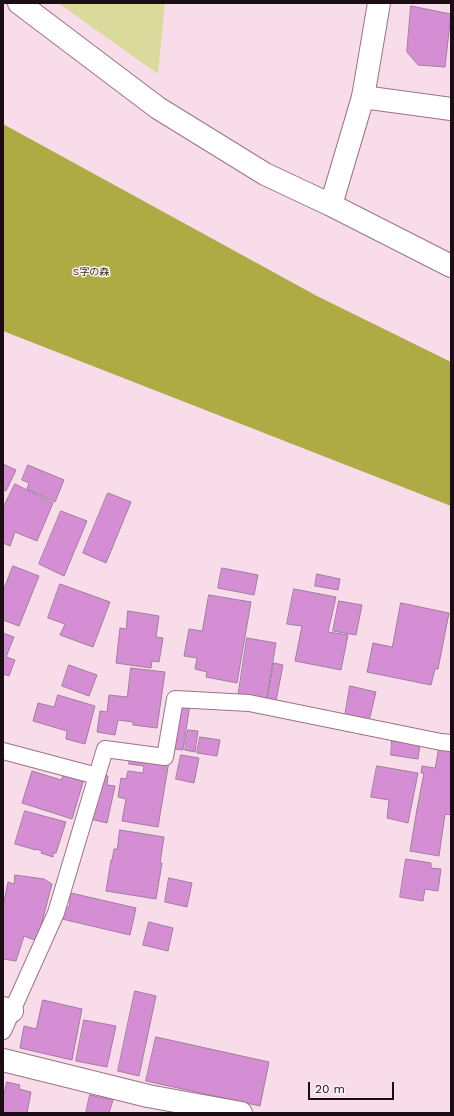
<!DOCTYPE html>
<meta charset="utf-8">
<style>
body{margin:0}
#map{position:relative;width:454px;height:1116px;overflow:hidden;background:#f9dcea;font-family:"Work Sans",sans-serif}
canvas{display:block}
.frame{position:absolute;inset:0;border:4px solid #1c0c14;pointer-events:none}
.scale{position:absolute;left:308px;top:1082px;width:86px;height:18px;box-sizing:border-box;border:2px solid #1c0c14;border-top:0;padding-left:5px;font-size:12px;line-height:14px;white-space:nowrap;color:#1c0c14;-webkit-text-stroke:3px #f9eff4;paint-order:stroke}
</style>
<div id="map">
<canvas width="454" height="1116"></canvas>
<div class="frame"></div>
<div class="scale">20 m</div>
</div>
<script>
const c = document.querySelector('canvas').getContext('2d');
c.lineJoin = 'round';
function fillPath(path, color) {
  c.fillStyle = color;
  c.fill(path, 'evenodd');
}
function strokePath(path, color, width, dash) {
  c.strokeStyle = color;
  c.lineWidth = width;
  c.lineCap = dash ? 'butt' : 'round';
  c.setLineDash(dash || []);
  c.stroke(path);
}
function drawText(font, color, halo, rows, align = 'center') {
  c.font = font + ' "Work Sans","Noto Sans JP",sans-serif';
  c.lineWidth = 3;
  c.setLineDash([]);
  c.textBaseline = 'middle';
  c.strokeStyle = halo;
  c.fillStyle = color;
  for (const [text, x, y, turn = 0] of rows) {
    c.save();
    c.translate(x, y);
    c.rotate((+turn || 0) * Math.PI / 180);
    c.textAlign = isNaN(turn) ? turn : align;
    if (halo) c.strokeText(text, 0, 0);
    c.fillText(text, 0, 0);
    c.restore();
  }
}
const green = new Path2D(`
 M58,3H165L158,74Z`);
const forest = new Path2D(`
 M3,124L317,296L451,362V506L3,331Z`);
const building = new Path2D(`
 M411,6L451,14L445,67L418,65L407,52Z
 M3,464L16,470L6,491L3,490Z
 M28,465L64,480L55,502L27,489L29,483L22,480Z
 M15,484L53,503L37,541L15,532L10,546L3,543V508Z
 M108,493L131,502L106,563L83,553Z
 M61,511L87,521L64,576L39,564Z
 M13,566L39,576L19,626L3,620V592Z
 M222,568L258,575L254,595L218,588Z
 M317,574L340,579L338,590L315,586Z
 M60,584L110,602L93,647L60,635L65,624L48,618Z
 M294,589L336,597L328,632L348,635L341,670L295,661L302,626L287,624Z
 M209,595L251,602L237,683L206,677L207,672L195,669L197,658L184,656L189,629L202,631Z
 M339,601L362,605L356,635L333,631Z
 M401,603L449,613L438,669H435L431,685L367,672L373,643L392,647Z
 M128,611L159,616L156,637L163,638L159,662L152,661L151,668L116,663L120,628L126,629Z
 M3,633L14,637L6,657L15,660L9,676L3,674Z
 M247,638L276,643L266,702L238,697Z
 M274,663L283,665L275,706L267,704Z
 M69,665L97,675L89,696L62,686Z
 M131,668L165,672L157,728L133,725V722L118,720L115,735L97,732L100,711L107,712L109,695L127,697Z
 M350,686L376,692L369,721L345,716Z
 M58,695L95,706L85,744L66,739L67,731L33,721L38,703L54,707Z
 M172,701L190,704L183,750L165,748Z
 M188,730L198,731L195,752L185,750Z
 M200,737L220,740L217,756L197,753Z
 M392,741L420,744L418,759L391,755Z
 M439,748L451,750V815L445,814L439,856L410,851L417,809L424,773H421L422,766L435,768Z
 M131,749L170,755L158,827L122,821L126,799L118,797L121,778L126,779L128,771L143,773L144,766L129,764Z
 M181,755L199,758L194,783L176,779Z
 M68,763L87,769L72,819L22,803L32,771L61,780Z
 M377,766L418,773L408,823L387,818L389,800L371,797Z
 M96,774L108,776L107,785L115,786L107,823L86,818Z
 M25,811L66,822L56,853H53V857L41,853L42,851L36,849V850L15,844Z
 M120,830L164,837L160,863H162L156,899L106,891L111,860H112L114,849H117Z
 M406,859L431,863V868L441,869L438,891L425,889L423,901L400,897Z
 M15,875L44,879L52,884L37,941L24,936L16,961L3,959V906L8,882L14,884Z
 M169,878L192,883L187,907L165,902Z
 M71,893L136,908L130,935L62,919L65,907H69Z
 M149,922L173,928L168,951L143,945Z
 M135,991L156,996L139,1076L118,1071Z
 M43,1000L82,1009L72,1060L20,1048L24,1026L36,1029Z
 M84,1020L116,1026L107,1067L76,1061Z
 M156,1037L269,1062L260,1106L146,1081Z
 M7,1082L20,1085L19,1089L31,1092L27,1113H3V1093H4Z
 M90,1095L113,1100L109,1113H86Z`);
const lane = new Path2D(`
 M3,751L97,776
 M3,1031L56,913L105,749L165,757L175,699L249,703L441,742L451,743`);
const street = new Path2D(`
 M363,97L451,109
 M3,1008L12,1011
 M3,1060L148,1096L241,1113`);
const secondary = new Path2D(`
 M19,3L158,108L265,174L331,205L451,266
 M331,205L363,97L379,3`);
const parkNames = [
 ["S字の森",91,272]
];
fillPath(green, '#dada9d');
fillPath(forest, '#aeab44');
fillPath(building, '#d58ed3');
strokePath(building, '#9f7e9e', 1);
strokePath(lane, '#9d7287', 18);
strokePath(street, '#9d7287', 24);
strokePath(secondary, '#9d7287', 24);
strokePath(lane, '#fff', 16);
strokePath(street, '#fff', 22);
strokePath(secondary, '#fff', 22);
drawText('10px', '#333204', '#f9eff4', parkNames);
</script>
